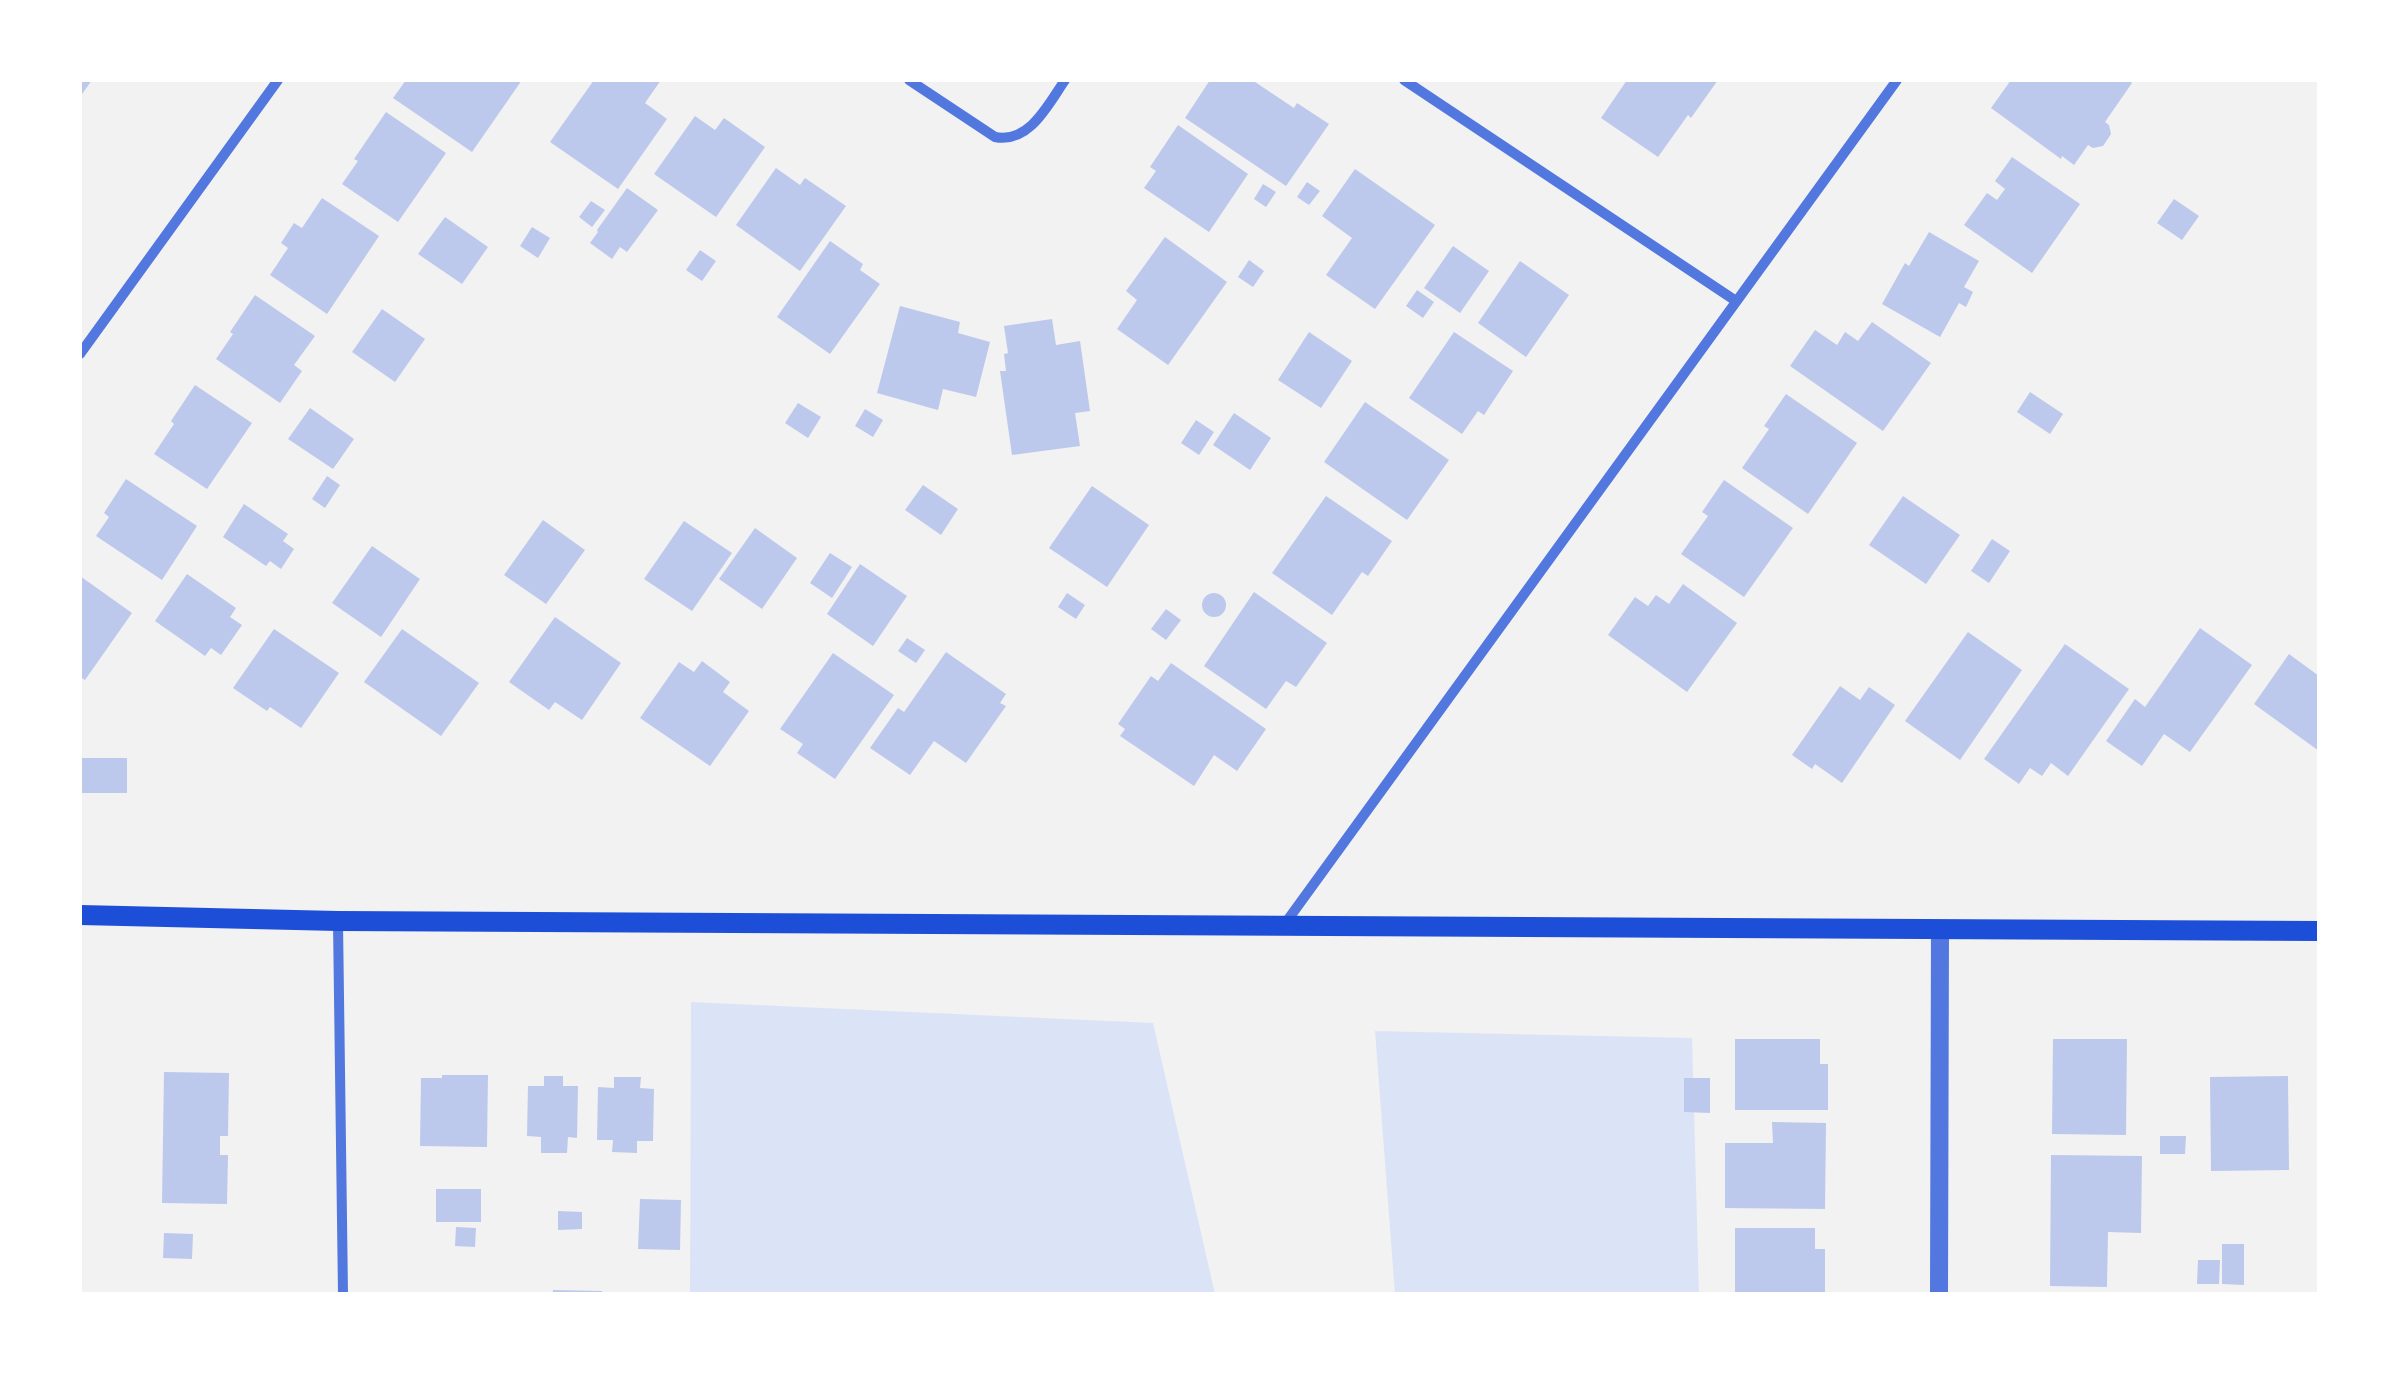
<!DOCTYPE html>
<style>
body{margin:0}
#map{position:relative;width:2399px;height:1374px;overflow:hidden;background:#f2f2f2;font-family:Overpass,sans-serif}
canvas{display:block}
.frame{position:absolute;inset:0;border:82px solid #fff;pointer-events:none}
</style>
<div id="map">
<canvas width="2399" height="1374"></canvas>
<div class="frame"></div>
</div>
<script>
const c = document.querySelector('canvas').getContext('2d');
c.lineJoin = 'round';
function fillPath(path, color) {
  c.fillStyle = color;
  c.fill(path, 'evenodd');
}
function strokePath(path, color, width, dash) {
  c.strokeStyle = color;
  c.lineWidth = width;
  c.lineCap = dash ? 'butt' : 'round';
  c.setLineDash(dash || []);
  c.stroke(path);
}
const green = new Path2D(`
 M691,1002L1153,1023L1215,1294H690Z
 M1375,1031L1692,1038L1699,1294H1395Z`);
const building = new Path2D(`
 M80,80H92L80,97Z
 M406,80H522L472,152L393,98Z
 M594,80H661L645,103L667,119L618,189L550,142Z
 M1210,80H1252L1294,108L1297,103L1329,124L1286,186L1185,118Z
 M1627,80H1718L1691,118L1688,115L1658,157L1601,118Z
 M2011,80H2128L2132,83L2105,122L2109,125L2111,134L2103,146L2093,148L2088,145L2074,165L2062,156L2061,159L1991,108Z
 M386,112L446,153L398,222L342,184L358,161L354,159Z
 M695,116L715,130L724,118L765,147L716,217L654,174Z
 M1178,125L1248,174L1209,232L1144,188L1156,171L1150,167Z
 M2012,157L2080,204L2032,273L1964,225L1987,193L1997,200L2005,189L1995,181Z
 M776,168L800,185L805,178L846,206L800,271L736,225Z
 M1355,169L1435,225L1375,309L1326,275L1352,238L1322,216Z
 M1307,182L1320,191L1309,205L1297,197Z
 M1263,184L1276,192L1266,207L1254,199Z
 M627,188L658,210L627,252L620,247L612,259L590,243L598,232L597,230Z
 M322,198L379,236L327,314L270,275L288,248L281,243L294,223L302,228Z
 M2174,199L2199,216L2182,240L2157,223Z
 M591,201L605,210L592,227L579,217Z
 M445,217L488,247L462,284L418,254Z
 M532,227L550,238L538,258L520,246Z
 M1929,232L1979,261L1964,287L1973,292L1966,307L1959,303L1940,337L1882,304L1905,263L1909,266Z
 M1165,237L1227,282L1168,365L1117,329L1137,300L1126,291Z
 M830,241L863,264L860,270L880,284L830,354L777,317Z
 M1453,246L1489,271L1460,313L1424,288Z
 M700,250L716,261L702,281L686,270Z
 M1249,260L1264,271L1253,287L1238,277Z
 M1520,261L1569,295L1526,357L1478,323Z
 M1417,290L1434,302L1423,318L1406,306Z
 M255,295L315,336L294,365L302,371L280,403L216,359L233,334L230,332Z
 M900,306L960,322L958,333L990,342L976,397L943,389L938,410L877,393Z
 M382,309L425,339L395,382L352,352Z
 M1052,319L1056,345L1080,341L1090,411L1075,413L1080,446L1012,455L1000,371H1006L1004,354L1008,353L1004,326Z
 M1872,322L1931,363L1883,431L1790,366L1815,330L1837,345L1845,332L1858,341Z
 M1309,332L1352,361L1321,408L1278,380Z
 M1454,332L1513,371L1484,415L1478,411L1462,434L1409,398Z
 M195,385L252,423L207,489L154,454L174,424L171,421Z
 M2030,392L2063,414L2050,434L2017,412Z
 M1786,394L1857,443L1808,514L1742,468L1769,429L1764,426Z
 M1365,402L1449,460L1407,520L1324,462Z
 M798,403L821,417L808,438L785,423Z
 M310,408L354,439L333,469L288,439Z
 M865,409L883,420L873,437L855,426Z
 M1234,413L1271,438L1250,470L1213,445Z
 M1196,420L1214,432L1199,455L1181,443Z
 M327,476L340,485L325,508L312,499Z
 M126,479L197,526L162,580L96,536L109,517L104,513Z
 M1724,480L1793,528L1744,597L1681,554L1708,516L1702,512Z
 M923,485L958,509L941,535L905,510Z
 M1092,486L1149,525L1107,587L1049,548Z
 M1326,496L1392,541L1368,576L1362,572L1332,615L1272,573Z
 M1903,496L1960,535L1926,584L1869,545Z
 M244,504L288,534L283,541L294,549L281,569L270,561L266,566L223,537Z
 M543,520L585,550L546,604L504,575Z
 M684,521L732,553L692,611L644,579Z
 M755,528L797,558L762,609L719,579Z
 M1992,539L2010,551L1989,583L1971,571Z
 M372,546L420,579L381,637L332,603Z
 M830,553L852,567L832,598L810,583Z
 M860,564L907,596L873,646L827,614Z
 M187,574L236,608L230,617L242,625L221,655L211,648L205,656L155,621Z
 M80,576L132,613L85,680L80,677Z
 M1683,584L1737,623L1687,692L1608,635L1635,597L1648,606L1656,595L1669,604Z
 M1254,592L1327,643L1296,687L1286,681L1266,709L1204,666Z
 M1202 605a12 12 0 1 1 24 0a12 12 0 1 1-24 0Z
 M1067,593L1085,605L1076,619L1058,607Z
 M1166,609L1181,620L1166,640L1151,629Z
 M555,617L621,663L582,720L555,702L549,710L509,682Z
 M2200,628L2252,665L2190,752L2164,734L2142,766L2106,741L2135,699L2145,707Z
 M274,629L339,673L301,728L270,707L267,711L233,688Z
 M402,629L479,683L441,736L364,682Z
 M1968,632L2022,670L1960,760L1905,721Z
 M907,638L925,650L916,663L898,651Z
 M2065,644L2129,689L2068,776L2051,763L2042,776L2030,768L2019,784L1984,759Z
 M946,652L1006,694L1000,703L1006,706L966,763L934,741L910,775L870,748L898,708L904,712Z
 M833,653L894,695L835,779L797,753L803,744L780,729Z
 M2289,654L2319,676V751L2254,704Z
 M702,661L730,682L723,692L749,711L710,766L640,718L679,662L694,672Z
 M1171,663L1266,729L1237,771L1214,755L1194,786L1120,736L1125,729L1118,724L1151,676L1158,681Z
 M1840,686L1860,700L1869,687L1895,705L1842,783L1815,764L1812,769L1792,755Z
 M80,758H127V793H80Z
 M1735,1039H1820V1064H1828V1110H1735Z
 M2053,1039H2127L2126,1135L2052,1134Z
 M164,1072L229,1073L228,1136H220V1155H228L227,1204L162,1203Z
 M442,1075H488L487,1147L420,1146L421,1078H442Z
 M544,1076H563V1086H578L577,1138L568,1137L567,1153H541V1137L527,1136L528,1086H544Z
 M2288,1076L2289,1170L2211,1171L2210,1077Z
 M614,1077H641L640,1088L654,1089L653,1141H637V1153L612,1152L613,1140H597L598,1087L614,1088Z
 M1684,1078H1710V1113L1684,1112Z
 M1772,1122L1826,1123L1825,1209L1725,1208V1143H1773Z
 M2160,1136H2186L2185,1154H2160Z
 M2051,1155L2142,1156L2141,1233L2108,1232L2107,1287L2050,1286Z
 M436,1189H481V1222H436Z
 M640,1199L681,1200L680,1250L638,1249Z
 M558,1211L582,1212V1229L558,1230Z
 M456,1227L476,1228L475,1247L455,1246Z
 M1735,1228H1815V1249H1825V1294H1735Z
 M164,1233L193,1234L192,1259L163,1258Z
 M2222,1244H2244V1285L2222,1284Z
 M2198,1260H2220L2219,1284H2197Z
 M553,1290L602,1291V1294H553Z`);
const minor = new Path2D(`
 M909,80L995,137C1029,144 1048,105 1065,80
 M1404,80L1736,301
 M80,354L278,80
 M338,922L343,1294
 M1284,925L1897,80`);
const tertiary = new Path2D(`
 M1939,1294L1940,929`);
const secondary = new Path2D(`
 M80,915L338,921L2319,931`);
fillPath(green, '#dbe4f7');
fillPath(building, '#bdc9ec');
strokePath(minor, '#5277de', 10);
strokePath(tertiary, '#5277de', 18);
strokePath(secondary, '#1d4ed8', 20);
</script>
